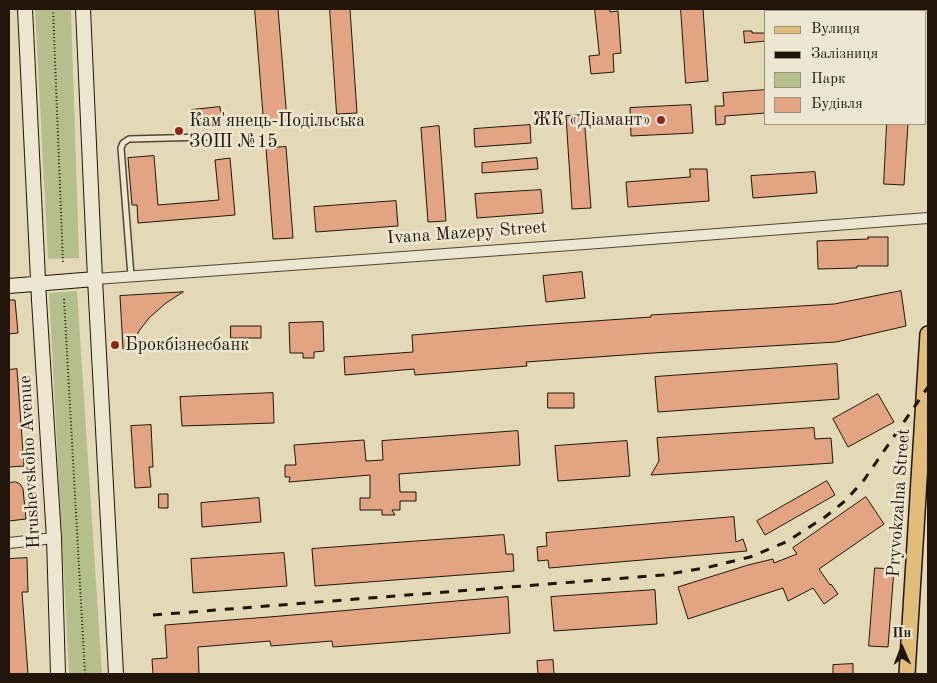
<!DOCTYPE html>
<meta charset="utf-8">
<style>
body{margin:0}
#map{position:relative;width:937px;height:683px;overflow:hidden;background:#e4d9b6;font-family:"Old Standard TT",serif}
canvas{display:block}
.frame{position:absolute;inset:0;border:10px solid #21150a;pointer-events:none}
.legend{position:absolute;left:764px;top:10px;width:162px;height:115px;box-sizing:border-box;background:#ede6d0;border:1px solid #9b9281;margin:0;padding:6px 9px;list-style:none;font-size:15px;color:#21150a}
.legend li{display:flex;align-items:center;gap:10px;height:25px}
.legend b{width:25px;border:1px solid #9b9281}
.north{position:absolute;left:877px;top:623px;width:50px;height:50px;-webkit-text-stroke:4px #ede6d0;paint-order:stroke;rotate:359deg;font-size:14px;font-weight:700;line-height:20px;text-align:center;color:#21150a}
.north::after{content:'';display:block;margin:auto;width:18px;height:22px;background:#21150a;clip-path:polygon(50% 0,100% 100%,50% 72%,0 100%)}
</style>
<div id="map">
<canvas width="937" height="683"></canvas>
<div class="frame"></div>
<ul class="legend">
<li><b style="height:6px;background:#e2bc7b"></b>Вулиця</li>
<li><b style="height:6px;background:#21150a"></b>Залізниця</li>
<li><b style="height:14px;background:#b5bf8d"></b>Парк</li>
<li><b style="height:14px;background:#e2a482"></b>Будівля</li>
</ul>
<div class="north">Пн</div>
</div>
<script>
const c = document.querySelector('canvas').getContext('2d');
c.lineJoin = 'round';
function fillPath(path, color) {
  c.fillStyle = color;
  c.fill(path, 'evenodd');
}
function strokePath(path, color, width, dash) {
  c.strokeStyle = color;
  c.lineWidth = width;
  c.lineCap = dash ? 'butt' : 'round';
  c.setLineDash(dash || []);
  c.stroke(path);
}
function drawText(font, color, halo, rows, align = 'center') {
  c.font = font + ' "Old Standard TT",serif';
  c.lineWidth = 5;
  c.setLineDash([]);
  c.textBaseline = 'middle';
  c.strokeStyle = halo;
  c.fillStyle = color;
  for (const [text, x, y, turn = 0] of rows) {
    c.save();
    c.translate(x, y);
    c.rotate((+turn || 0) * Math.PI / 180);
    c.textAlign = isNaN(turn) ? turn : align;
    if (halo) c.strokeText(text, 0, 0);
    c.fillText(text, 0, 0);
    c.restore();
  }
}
const green = new Path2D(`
 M35,9H71L79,258L48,259Z
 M77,291L102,674H69L49,293Z`);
const building = new Path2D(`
 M255,9H278L287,120L264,122Z
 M330,9H350L357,113L337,114Z
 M595,9H610V12L618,11L621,53L613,54L614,72L591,74L589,56L599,55Z
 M681,9H703L708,81L686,83Z
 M744,31H752V33H766V41L745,43Z
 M766,90V113L725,116V124L716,125L715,106H724L723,93Z
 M691,105L693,133L631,136L630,108Z
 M220,107L221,117L192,119L191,110Z
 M584,115L591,208L572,209L566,116Z
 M887,124H908L904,185L884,184Z
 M530,125L531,143L475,147L474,129Z
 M439,126L446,221L428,222L421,128Z
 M286,147L293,238L273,239L266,148Z
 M154,156L158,205L219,200L215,160L230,158L235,215L138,223L137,205H132L128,158Z
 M537,158L538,169L482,173V163Z
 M690,169H707L709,201L628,207L626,182L690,177Z
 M815,172L817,193L753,198L751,176Z
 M541,190L543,213L477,218L475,194Z
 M396,201L398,226L316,232L314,207Z
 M868,237H888V266H857V268L818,269L817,241L868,239Z
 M582,272L585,298L546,302L543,276Z
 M901,291L906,326L836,342L653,353L526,362L527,366L415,375L414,369L345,375L344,357L413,352L412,335L523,326L651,317V315L834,304Z
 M183,292L166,303L149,318L139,331L129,349H123L120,296Z
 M9,300H15L18,333L9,334Z
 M323,322L324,351L314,352V358H303V353H290L289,323Z
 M231,326H261V338H231Z
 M837,364L839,399L658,412L655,377Z
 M17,369L24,466L9,467V370Z
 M273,393L274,423L182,426L180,397Z
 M548,393H574V408H548Z
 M878,394L894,422L848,447L833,419Z
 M151,425L153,467H149L151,487L135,488L131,426Z
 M814,428L815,439L831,438L833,463L651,475L659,461L657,438Z
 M518,431L520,465L399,474L400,492H416V501H400V510H392L395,515H382V510H360V498H370V475L289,482L290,477H285V465H296L294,445L364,440L366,461L383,460L382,441Z
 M627,441L630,476L558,481L555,446Z
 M827,481L835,495L765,535L757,521Z
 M16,482L20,484L23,489L26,519L9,521V483Z
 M159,494H168V508H159Z
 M866,497L884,524L819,569L830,585L831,584L838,594L824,604L813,588L788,601L783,588L688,619L678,587L748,565L773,559L774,563L797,554L793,548Z
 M259,498L261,522L202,527L201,503Z
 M734,517L736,542L743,539L747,551L549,568L548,560L538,561L537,547L547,546L546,533Z
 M504,535L506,554H513L514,571L315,586L312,549Z
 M284,553L287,586L193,593L191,559Z
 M27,558L28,592H22L28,674H9V559Z
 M875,568L894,569L888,647L869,646Z
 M655,590L657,624L554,631L551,597Z
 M508,597L510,633L333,647L332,641L271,646L270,641L198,647L199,674H153L152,659L167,658L165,625L269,617Z
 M553,660L554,674H538L537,661Z
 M853,664V674H833V665Z`);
const path = new Path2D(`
 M53,9L63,263
 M64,299L85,674`);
const lane = new Path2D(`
 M131,276L121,148L123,143L129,139L206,137`);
const street = new Path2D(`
 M95,279L585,244L928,218
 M9,543L54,538`);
const secondary = new Path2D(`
 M25,9L39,300L54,538L58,674
 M83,9L95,279L116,674
 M9,286L95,279`);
const primary = new Path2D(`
 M907,674L928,334`);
const rail = new Path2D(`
 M153,615L663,575L705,568L750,557L786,542L825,517L845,501L864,480L928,387`);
const markers = [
 [661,120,5,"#8f2418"],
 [179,131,5,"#8f2418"],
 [115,345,5,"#8f2418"]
];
const poiNames = [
 ["ЖК «Діамант»",651,120,"right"],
 ["Кам'янець-Подільська",189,121],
 ["ЗОШ №15",189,142],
 ["Брокбізнесбанк",125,345]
];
const streetNames = [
 ["Ivana Mazepy Street",467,233,-4],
 ["Hrushevskoho Avenue",30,462,-93],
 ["Pryvokzalna Street",899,503,-86]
];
fillPath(green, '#b5bf8d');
fillPath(building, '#e2a482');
strokePath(building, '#21150a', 1);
strokePath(lane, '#524635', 8);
strokePath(street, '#524635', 12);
strokePath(secondary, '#21150a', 16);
strokePath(primary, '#21150a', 18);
strokePath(path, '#21150a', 2, [1, 2.5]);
strokePath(lane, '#ede6d0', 5);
strokePath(street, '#ede6d0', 10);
strokePath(secondary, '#ede6d0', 14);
strokePath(primary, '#e2bc7b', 15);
strokePath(rail, '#21150a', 3, [9, 9]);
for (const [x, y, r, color] of markers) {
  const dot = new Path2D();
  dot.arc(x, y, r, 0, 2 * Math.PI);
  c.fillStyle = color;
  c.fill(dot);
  strokePath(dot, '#ede6d0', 2);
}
drawText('18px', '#21150a', '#ede6d0', poiNames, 'left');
drawText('18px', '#21150a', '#ede6d0', streetNames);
</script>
